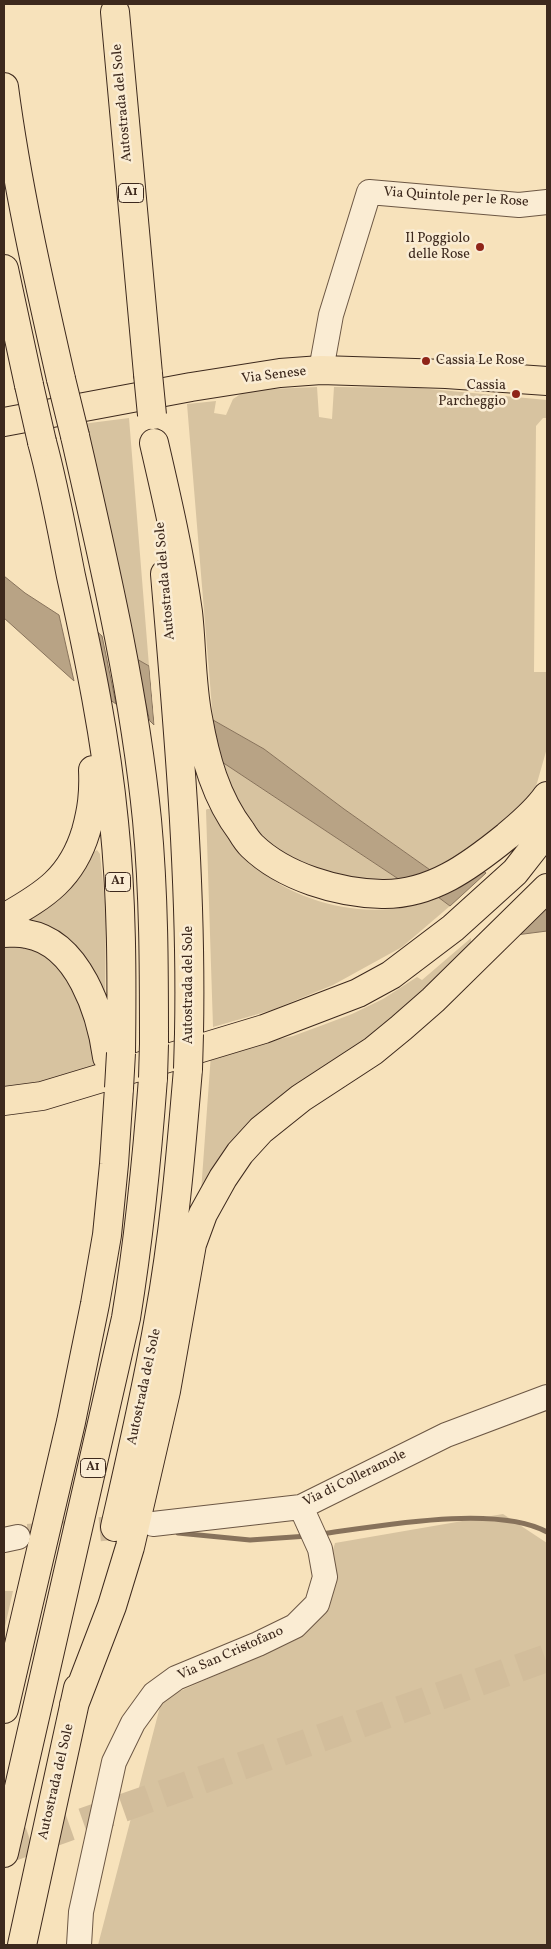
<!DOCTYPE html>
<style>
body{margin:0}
#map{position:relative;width:551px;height:1949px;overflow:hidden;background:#f7e2bb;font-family:Vollkorn,serif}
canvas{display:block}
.frame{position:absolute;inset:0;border:5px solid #3d291d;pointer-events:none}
</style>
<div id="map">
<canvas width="551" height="1949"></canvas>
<div class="frame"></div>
</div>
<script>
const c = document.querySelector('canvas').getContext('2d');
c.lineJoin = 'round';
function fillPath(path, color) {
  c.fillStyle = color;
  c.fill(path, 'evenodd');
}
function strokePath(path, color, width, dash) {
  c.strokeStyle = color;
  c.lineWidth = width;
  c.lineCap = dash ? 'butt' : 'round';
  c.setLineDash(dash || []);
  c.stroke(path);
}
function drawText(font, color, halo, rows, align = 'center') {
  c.font = font + ' Vollkorn,serif';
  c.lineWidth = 5;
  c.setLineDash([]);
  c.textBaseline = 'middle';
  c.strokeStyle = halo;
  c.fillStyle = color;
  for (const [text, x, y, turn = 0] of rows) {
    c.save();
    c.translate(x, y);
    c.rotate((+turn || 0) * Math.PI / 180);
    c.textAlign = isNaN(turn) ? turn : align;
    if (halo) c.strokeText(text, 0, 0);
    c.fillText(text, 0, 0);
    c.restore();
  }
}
const green = new Path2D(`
 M317,387L319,417L332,419L334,387L419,388L547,400V418H543L536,426L534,672H547V748L537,783L529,801L475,852L433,872L344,809L264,749L213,720L187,404L216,401L214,413L226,415L233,399L247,390Z
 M129,418L149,666L135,658L82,424Z
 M222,762L403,882L361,884L299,867L256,835L222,777L227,775Z
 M207,809H210C223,830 236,851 255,867C303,907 379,923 438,897L450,906L402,947L333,985L272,1010L213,1027L206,810Z
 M97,850L100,854L106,912L105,999L25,922C55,907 81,885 94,852Z
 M471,938V943L431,983L201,1192L211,1054L293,1036L323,1025L352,1014L383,999L417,977L422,980Z
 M4,940L40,949L76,981L101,1064L83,1069L35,1086L4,1091Z
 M503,1514L547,1543V1945H98L162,1699L260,1656L325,1613V1577L335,1543Z
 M4,1591H13L4,1631Z`);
const water = new Path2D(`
 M4,576L25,593L59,615L74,681L4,618Z
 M91,626L102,636L116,704L106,697Z
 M135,658L149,666L154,725L150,721Z
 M213,720L264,749L344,809L433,872L403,882L222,762Z
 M482,870L486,873L450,906L438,897L465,882Z
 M547,906V931L516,935Z`);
const pier = new Path2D(`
 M149,663L152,666L157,725L155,728Z`);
const stream = new Path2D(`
 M178,1533L250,1540L308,1536
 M321,1534C379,1526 496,1504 547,1532`);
const minorTunnel = new Path2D(`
 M28,1536L134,1526`);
const majorTunnel = new Path2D(`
 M4,1850L547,1658`);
const minor = new Path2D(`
 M321,370L331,315L369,192L519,205L547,202
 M153,1524L301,1507L446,1435L547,1397
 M4,1540L18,1537
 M79,1945L81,1912L114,1762L133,1723L154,1694L176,1678L258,1644L295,1626L317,1604L325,1577L320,1549L301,1507`);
const major = new Path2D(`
 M4,422L191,387L280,373L321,370L446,374L547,381`);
const highway = new Path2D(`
 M115,12L148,374
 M4,87C17,186 39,282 61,379
 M4,269L29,385
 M75,436C104,563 134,690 147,820C154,895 154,969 154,1044
 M42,442C54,486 62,531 71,576C89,657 106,739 114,822C122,899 122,976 121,1053
 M154,443C167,499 180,555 188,612C192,647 191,683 198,718C205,758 216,798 241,831C244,836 248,842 252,846C284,877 338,893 382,894C431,895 470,866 507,836C521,824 536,812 547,796
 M165,574C178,727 192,880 189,1034
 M4,918C45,895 72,878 86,831C92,809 94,793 93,770
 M4,933C11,933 20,932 27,934C79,943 101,1013 107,1057
 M4,1101L42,1096L264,1029L358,993L391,975L453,928L515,872L547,831
 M115,1527C131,1457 147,1388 159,1318C174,1236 181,1152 188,1069
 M74,1705L112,1606L130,1547L166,1391L192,1244L203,1214L223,1178L240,1153L261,1130L301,1098L373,1051L401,1028L433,1000L547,888
 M4,1709L71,1422L95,1304L107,1235L114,1164L119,1088
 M4,1853L126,1318C139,1238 147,1159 153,1078
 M22,1945L78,1688`);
const highwayBridge = new Path2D(`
 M148,374L152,415
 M61,379L75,436
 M29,385L42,442
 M188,1069L189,1034
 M153,1078L154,1044
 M119,1088L121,1053`);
const markers = [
 [480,247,5,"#8f2418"],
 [426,361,5,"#8f2418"],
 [516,394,5,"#8f2418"]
];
const shields = [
 [131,193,25],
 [118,882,25],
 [93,1468,25]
];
const shieldNames = [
 ["A1",131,193],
 ["A1",118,882],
 ["A1",93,1468]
];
const streetNames = [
 ["Autostrada del Sole",123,103,-95],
 ["Via Quintole per le Rose",456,198,4],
 ["Via Senese",274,376,-7],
 ["Autostrada del Sole",166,581,-95],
 ["Autostrada del Sole",189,985,-90],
 ["Autostrada del Sole",145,1387,-78],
 ["Via di Colleramole",355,1479,-26],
 ["Via San Cristofano",231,1654,-24],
 ["Autostrada del Sole",57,1782,-77]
];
const poiNames = [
 ["Il Poggiolo",470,239],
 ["delle Rose",470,255],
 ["Cassia Le Rose",436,361,"left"],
 ["Cassia",506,386],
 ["Parcheggio",506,402]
];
fillPath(green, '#d7c3a0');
fillPath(water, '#b8a385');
strokePath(water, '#87725b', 1);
fillPath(pier, '#f7e2bb');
strokePath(stream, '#87725b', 5);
strokePath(minorTunnel, '#d2bd9b', 24, [24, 12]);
strokePath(majorTunnel, '#d2bd9b', 28, [28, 14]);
strokePath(minor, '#6c5744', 26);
strokePath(major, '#3d291d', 30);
strokePath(highway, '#3d291d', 30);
strokePath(minor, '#faecd3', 24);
strokePath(major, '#f7e2bb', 28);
strokePath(highway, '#f7e2bb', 28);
strokePath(highwayBridge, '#3d291d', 30, []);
strokePath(highwayBridge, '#f7e2bb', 28);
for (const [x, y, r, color] of markers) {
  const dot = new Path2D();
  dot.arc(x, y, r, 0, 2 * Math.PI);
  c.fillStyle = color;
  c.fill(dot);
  strokePath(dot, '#faecd3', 2);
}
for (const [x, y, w] of shields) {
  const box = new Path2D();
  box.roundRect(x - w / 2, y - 9.5, w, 19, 4);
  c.fillStyle = '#faecd3';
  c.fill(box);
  strokePath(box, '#3d291d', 1);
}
drawText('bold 12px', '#3d291d', null, shieldNames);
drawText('14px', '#3d291d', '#faecd3', streetNames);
drawText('14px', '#3d291d', '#faecd3', poiNames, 'right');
</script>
